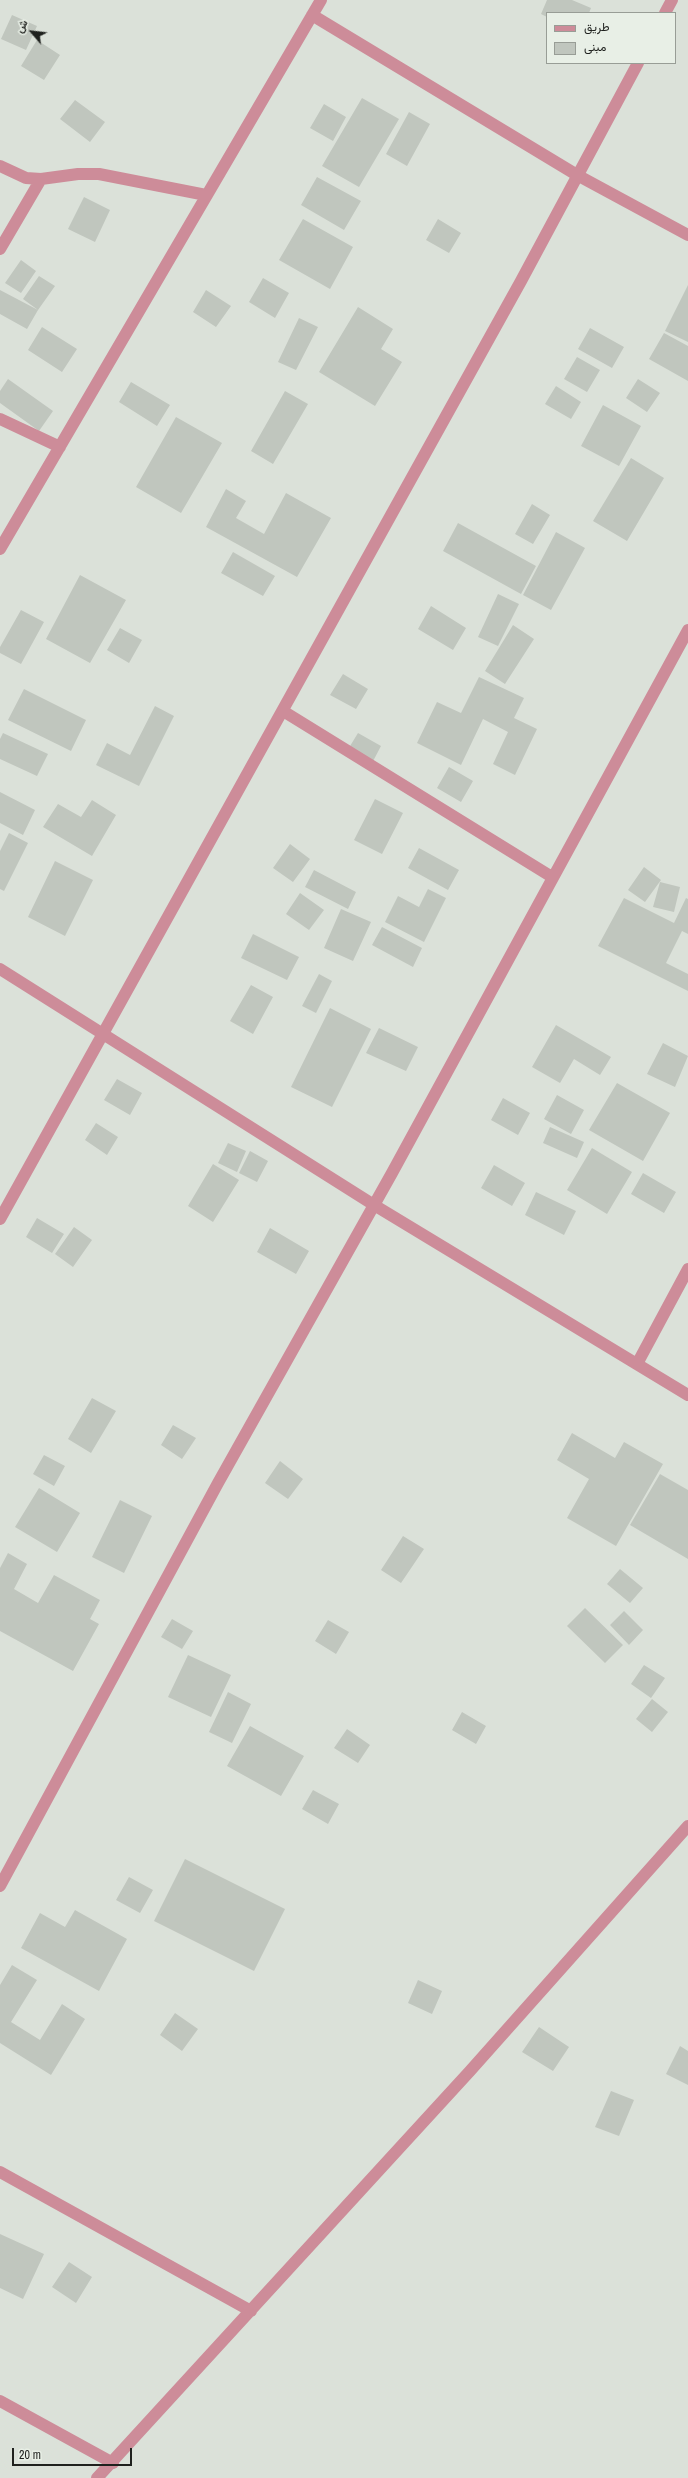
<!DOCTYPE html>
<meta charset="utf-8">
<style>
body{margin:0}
#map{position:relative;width:688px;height:2478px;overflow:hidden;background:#dbe1d9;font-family:"Archivo Narrow",Vazirmatn,sans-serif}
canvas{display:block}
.legend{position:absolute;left:546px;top:12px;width:130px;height:52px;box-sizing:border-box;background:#e8efe6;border:1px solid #989d96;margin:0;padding:5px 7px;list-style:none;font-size:12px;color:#1f211e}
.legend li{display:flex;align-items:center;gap:8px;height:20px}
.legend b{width:20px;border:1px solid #989d96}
.north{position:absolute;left:12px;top:12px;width:40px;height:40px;-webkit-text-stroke:3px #e8efe6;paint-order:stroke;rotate:298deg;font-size:11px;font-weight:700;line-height:16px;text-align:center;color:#1f211e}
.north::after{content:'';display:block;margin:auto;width:14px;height:18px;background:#1f211e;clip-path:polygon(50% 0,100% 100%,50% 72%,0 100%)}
.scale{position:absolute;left:12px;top:2448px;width:120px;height:18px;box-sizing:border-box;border:2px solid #1f211e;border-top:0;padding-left:5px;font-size:12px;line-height:14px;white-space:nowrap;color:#1f211e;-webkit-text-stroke:3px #e8efe6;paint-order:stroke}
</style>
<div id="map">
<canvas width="688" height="2478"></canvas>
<ul class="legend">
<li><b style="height:5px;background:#cd8c99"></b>طريق</li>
<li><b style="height:11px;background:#c0c6be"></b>مبنى</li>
</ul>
<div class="north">ش</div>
<div class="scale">20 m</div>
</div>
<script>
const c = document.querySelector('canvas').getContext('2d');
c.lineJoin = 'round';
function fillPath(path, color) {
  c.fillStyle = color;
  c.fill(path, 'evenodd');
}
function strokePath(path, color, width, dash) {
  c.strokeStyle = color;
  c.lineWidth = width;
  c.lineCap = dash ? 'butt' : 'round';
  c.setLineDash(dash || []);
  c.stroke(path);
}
const building = new Path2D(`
 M547,0H572L591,8L589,13H547V17L541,14Z
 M12,15L37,26L26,50L1,39Z
 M37,40L60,55L44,80L21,66Z
 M362,98L399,119L359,187L322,166Z
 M75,100L105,122L90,142L60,119Z
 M324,104L346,117L333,141L310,128Z
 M409,112L430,124L407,166L386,154Z
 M317,177L361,201L344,230L301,205Z
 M84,197L110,210L95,242L68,229Z
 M303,219L353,247L330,289L279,260Z
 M438,219L461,233L449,253L426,240Z
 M21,260L36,271L21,293L5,283Z
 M39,276L55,286L38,310L23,299Z
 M263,278L289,293L275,318L249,302Z
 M688,285V342L665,331Z
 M0,290L38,310L27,329L0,314Z
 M206,290L231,306L216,327L193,312Z
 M358,307L393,329L381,349L402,362L375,406L319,372Z
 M299,318L318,327L296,370L278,362Z
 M42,327L77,349L62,372L28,350Z
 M590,328L624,347L612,368L578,349Z
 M664,333L688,346V381L649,359Z
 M577,357L600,370L587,392L564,379Z
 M8,379L53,411L39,431L0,403V391Z
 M638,379L660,393L647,412L626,398Z
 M131,382L170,405L157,426L119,402Z
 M556,386L581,402L571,419L545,404Z
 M285,391L308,404L273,464L251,451Z
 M603,405L641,426L619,466L581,446Z
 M176,417L222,443L181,513L136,487Z
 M631,458L664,478L627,541L593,521Z
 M226,489L246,501L236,518L264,534L286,493L331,518L297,577L206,527Z
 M532,504L550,515L533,544L515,534Z
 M458,523L536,566L521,594L443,551Z
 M556,532L585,548L551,610L523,595Z
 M233,552L275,576L263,596L221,573Z
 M80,575L126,600L90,663L46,639Z
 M498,594L519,604L498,646L478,637Z
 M431,606L466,628L453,650L418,629Z
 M21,610L44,622L21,664L0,653V647Z
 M513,625L534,639L505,684L485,671Z
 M120,628L142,640L129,663L107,650Z
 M343,674L368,689L356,709L330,695Z
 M479,677L524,698L514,718L537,729L515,775L493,764L508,732L483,719L461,765L417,743L437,702L461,713Z
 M24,689L86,720L71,751L8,720Z
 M155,706L174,716L139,786L96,765L107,743L130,755Z
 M3,733L48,754L37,776L0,759V739Z
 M358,733L381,746L371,765L347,751Z
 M449,767L473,781L461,802L437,788Z
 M0,792L35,810L23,835L0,823Z
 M375,799L403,813L382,854L354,840Z
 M92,800L116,815L92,856L43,827L58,804L81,817Z
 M9,833L28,843L4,891L0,889V851Z
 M290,844L310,859L293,882L273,868Z
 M419,848L459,870L448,890L408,868Z
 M55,861L93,880L65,936L28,917Z
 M644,867L661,880L645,902L628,890Z
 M314,870L356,892L348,909L305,887Z
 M660,882L680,887L674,912L653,907Z
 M428,889L446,898L424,942L385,922L398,896L419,907Z
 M300,893L324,910L309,930L286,914Z
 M624,898L674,923L686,898L688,899V934L682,931L666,963L688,974V991L598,946Z
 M341,909L371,922L353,961L324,948Z
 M382,927L422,948L413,967L372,945Z
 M253,934L299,957L287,980L241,958Z
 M319,974L332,981L316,1013L302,1006Z
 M251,985L273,997L253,1034L230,1021Z
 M330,1008L371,1029L332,1107L291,1087Z
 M556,1025L611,1057L600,1075L574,1059L560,1083L532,1067Z
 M379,1028L418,1047L406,1071L366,1053Z
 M663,1043L688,1056L675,1087L647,1074Z
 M117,1079L142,1093L130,1115L104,1100Z
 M617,1083L670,1113L643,1161L589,1130Z
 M557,1095L584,1110L571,1134L544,1119Z
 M503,1098L530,1113L518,1135L491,1120Z
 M96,1123L118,1137L107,1155L85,1140Z
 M550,1127L584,1142L577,1158L543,1143Z
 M228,1143L246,1151L237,1172L218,1163Z
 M592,1148L632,1172L607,1214L567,1190Z
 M250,1151L268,1161L257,1182L239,1173Z
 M213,1164L239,1180L213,1222L188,1206Z
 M494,1165L525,1183L512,1206L481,1188Z
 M643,1173L676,1192L664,1213L631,1194Z
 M536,1192L576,1211L564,1235L525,1215Z
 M37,1218L64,1234L52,1253L26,1237Z
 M74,1227L92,1240L73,1267L55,1254Z
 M270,1228L309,1251L296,1274L257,1252Z
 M92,1398L116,1411L91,1453L68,1439Z
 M173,1425L196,1438L182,1459L161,1445Z
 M572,1433L615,1458L624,1442L663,1464L616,1546L567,1518L589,1479L557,1460Z
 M44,1455L65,1466L54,1486L33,1474Z
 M280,1461L303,1479L288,1499L265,1483Z
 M660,1474L688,1490V1559L630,1525Z
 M39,1488L80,1513L57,1552L15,1527Z
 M120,1500L152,1516L124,1573L92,1557Z
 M403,1536L424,1549L401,1583L381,1570Z
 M8,1553L27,1564L14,1589L38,1603L54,1575L100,1600L90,1619L99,1624L73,1671L0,1631V1568Z
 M620,1569L643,1588L630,1603L607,1584Z
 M585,1608L623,1645L605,1663L567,1626Z
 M624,1611L643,1630L629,1645L610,1625Z
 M172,1619L193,1631L182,1649L161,1637Z
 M328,1620L349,1632L336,1654L315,1641Z
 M188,1655L231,1675L211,1717L168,1697Z
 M644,1665L665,1678L651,1698L631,1684Z
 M228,1692L251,1704L232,1743L209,1732Z
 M652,1699L668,1712L652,1732L636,1719Z
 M462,1712L486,1726L476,1744L452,1730Z
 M250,1726L304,1756L281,1796L227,1766Z
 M347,1729L370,1745L358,1763L334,1748Z
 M313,1790L339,1804L328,1824L302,1809Z
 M185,1859L285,1909L254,1971L154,1921Z
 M129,1877L153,1890L140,1913L116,1900Z
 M75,1910L127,1939L99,1991L21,1948L40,1913L65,1927Z
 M12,1965L37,1980L11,2022L40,2040L62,2004L85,2019L51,2075L0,2043V1985Z
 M418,1980L442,1991L432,2014L408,2003Z
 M175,2013L198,2029L182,2051L160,2035Z
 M539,2027L569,2047L553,2071L522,2052Z
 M680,2046L688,2051V2085L666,2074Z
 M611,2091L634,2100L619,2136L595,2127Z
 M0,2234L44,2254L23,2299L0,2288Z
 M69,2262L92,2277L76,2303L52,2287Z`);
const minor = new Path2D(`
 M665,13L672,0
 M312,15L577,175L688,235
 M0,166L26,178L41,179L78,174H99L206,195
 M0,249L41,179
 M0,419L60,447
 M0,549L321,0
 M283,711L552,877
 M0,969L374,1205L688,1395
 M0,1219L521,281L638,63
 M637,1364L688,1269
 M0,1886L218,1483L392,1173L688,630
 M0,2172L251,2311
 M0,2401L113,2463
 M97,2478L470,2071L688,1826`);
fillPath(building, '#c0c6be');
strokePath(minor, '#cd8c99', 12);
</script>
